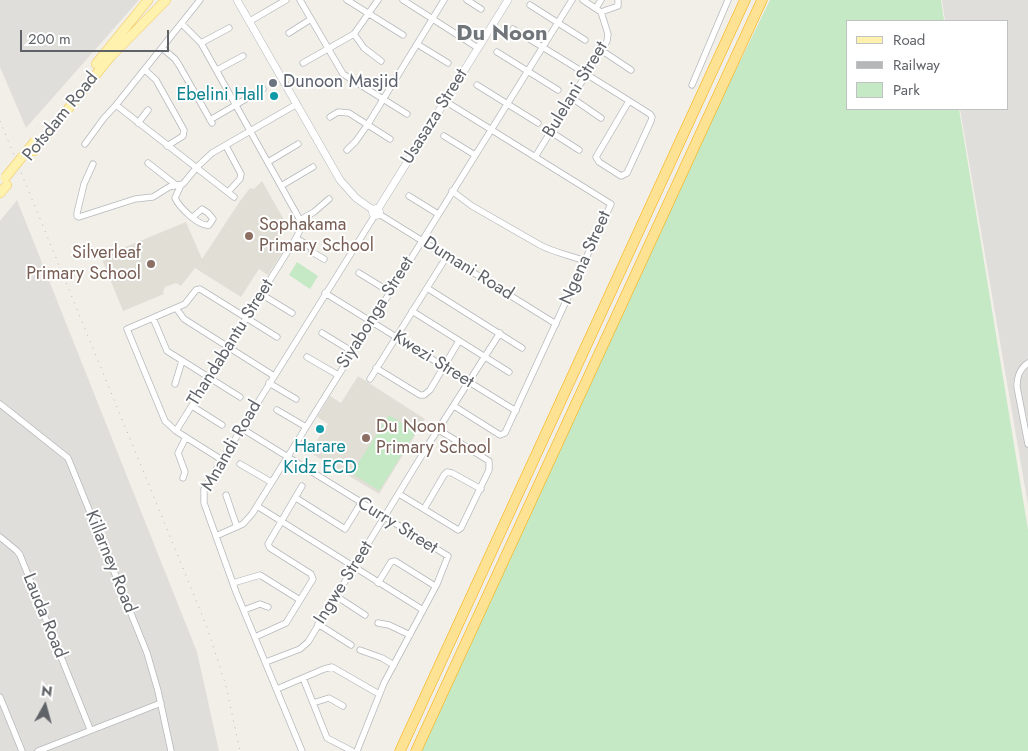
<!DOCTYPE html>
<style>
body{margin:0}
#map{position:relative;width:1028px;height:751px;overflow:hidden;background:#f1efe8;font-family:Jost,sans-serif}
canvas{display:block}
.legend{position:absolute;left:846px;top:20px;width:162px;height:90px;box-sizing:border-box;background:#fff;border:1px solid #bfc1c3;margin:0;padding:6px 9px;list-style:none;font-size:15px;color:#5f6368}
.legend li{display:flex;align-items:center;gap:10px;height:25px}
.legend b{width:25px;border:1px solid #bfc1c3}
.north{position:absolute;left:20px;top:681px;width:50px;height:50px;-webkit-text-stroke:4px #fff;paint-order:stroke;rotate:7deg;font-size:14px;font-weight:700;line-height:20px;text-align:center;color:#5f6368}
.north::after{content:'';display:block;margin:auto;width:18px;height:22px;background:#5f6368;clip-path:polygon(50% 0,100% 100%,50% 72%,0 100%)}
.scale{position:absolute;left:20px;top:30px;width:149px;height:22px;box-sizing:border-box;border:2px solid #5f6368;border-top:0;padding-left:6px;font-size:15px;line-height:18px;white-space:nowrap;color:#5f6368;-webkit-text-stroke:4px #fff;paint-order:stroke}
</style>
<div id="map">
<canvas width="1028" height="751"></canvas>
<ul class="legend">
<li><b style="height:6px;background:#fff2af"></b>Road</li>
<li><b style="height:6px;background:#b6b7b8"></b>Railway</li>
<li><b style="height:14px;background:#c5e8c5"></b>Park</li>
</ul>
<div class="north">N</div>
<div class="scale">200 m</div>
</div>
<script>
const c = document.querySelector('canvas').getContext('2d');
c.lineJoin = 'round';
function fillPath(path, color) {
  c.fillStyle = color;
  c.fill(path, 'evenodd');
}
function strokePath(path, color, width, dash) {
  c.strokeStyle = color;
  c.lineWidth = width;
  c.lineCap = dash ? 'butt' : 'round';
  c.setLineDash(dash || []);
  c.stroke(path);
}
function drawText(font, color, halo, rows, align = 'center') {
  c.font = font + ' Jost,sans-serif';
  c.lineWidth = 4;
  c.setLineDash([]);
  c.textBaseline = 'middle';
  c.strokeStyle = halo;
  c.fillStyle = color;
  for (const [text, x, y, turn = 0] of rows) {
    c.save();
    c.translate(x, y);
    c.rotate((+turn || 0) * Math.PI / 180);
    c.textAlign = isNaN(turn) ? turn : align;
    if (halo) c.strokeText(text, 0, 0);
    c.fillText(text, 0, 0);
    c.restore();
  }
}
const industrial = new Path2D(`
 M0,0H139L26,128L0,67Z
 M942,0H1028V505L960,109H1007V21H945Z
 M17,200L197,652L219,751H0V221Z`);
const education = new Path2D(`
 M262,181L287,225L273,247L282,253L268,275L259,269L241,297L195,268L181,286L176,283L165,287L163,292L164,294L123,311L101,257L186,222L202,259L240,201L250,188L254,189Z
 M358,376L425,419L379,494L309,452L328,424L317,417L330,396L341,403Z`);
const green = new Path2D(`
 M770,0H941L944,21H847V109H959L1028,530V751H421L725,92Z
 M297,262L318,276L310,289L289,275Z
 M389,415L416,432L379,491L352,473Z`);
const minor = new Path2D(`
 M300,0L343,74L407,114
 M347,0L403,35
 M403,0L478,48
 M467,0L481,9
 M530,5L585,40
 M596,8L601,0
 M601,12L618,6V0
 M250,21L286,0
 M513,29C559,57 604,85 650,114L652,117L651,121L627,173L621,176L599,162L596,157L629,101
 M289,33L311,19
 M354,34L364,48L381,61
 M201,43L229,28
 M417,44L448,63
 M162,48L175,59L179,65L212,123
 M601,50L631,70
 M497,52L558,90
 M303,63L354,34L378,0
 M145,70L156,80L184,130L183,136L167,146
 M217,70L243,56
 M477,85L538,123
 M692,85L728,0
 M572,98L601,118
 M445,101L611,204L505,433L500,435L454,406
 M116,105L234,197
 M330,117L338,112L349,113L390,139
 M210,120L263,89
 M138,123L148,110
 M551,132L579,150
 M444,136L475,155
 M85,144L104,118L116,105L200,0
 M226,146L241,174L240,179L228,192
 M347,150L356,141L368,124L444,0
 M535,157L607,41L608,34L601,12L583,0
 M268,162L298,144
 M148,163L176,185
 M93,164L84,184L77,213V216L79,217L135,199L153,197L169,187L183,184L197,167L212,153L297,104
 M181,185L175,198C179,207 199,227 209,225L213,219L208,213L202,209L193,217
 M281,186L313,167
 M452,191L472,206L540,245C555,253 570,255 585,261
 M409,196L438,214
 M379,214L556,324
 M300,220L314,212L329,199
 M296,238L312,248V252L324,259
 M359,273L390,292
 M427,288L522,348
 M325,293L516,411
 M261,294L292,313
 M176,308L184,319L274,376
 M412,311L509,372
 M153,318L167,351L240,397
 M127,329L185,304L196,290L200,289L277,337
 M127,329L165,421L176,431L222,460
 M322,333L353,352
 M307,357L338,375
 M1028,363C1019,369 1017,377 1017,387L1028,444
 M376,368L420,395H424L430,390L459,341
 M370,379L447,256
 M269,383L296,399
 M175,384L182,361
 M0,404L68,458L147,653L158,691L171,751
 M192,406L222,425
 M277,410L306,427
 M241,428L448,556L437,584L384,683L357,751
 M176,431L296,238L301,228L300,220L201,43L182,24
 M240,464L271,482
 M183,478L185,472L178,453L186,437
 M399,494L455,528L458,530L461,528L489,470V461L439,430
 M226,495L237,527
 M296,498L345,529L361,503
 M257,506L423,610
 M424,509L444,475L447,472L452,473L481,489
 M216,536L243,524L252,514L572,0
 M0,537L17,551L20,555L90,729
 M233,583L260,575L300,600
 M378,583L391,562L395,561L435,586
 M336,596L365,615
 M244,610L260,604L268,607
 M378,623L389,625L410,635
 M318,624L351,645
 M255,637L286,623L313,579L311,574L270,548L268,544L302,486
 M360,650L382,658L394,665
 M266,662L300,649L308,642L430,442L500,333
 M303,678L327,738L352,751
 M277,689L324,669L332,667L379,694
 M0,697L22,751
 M313,703L329,698L343,706
 M38,751L161,703
 M302,751L236,592L204,503V489L222,460L375,215`);
const tertiary = new Path2D(`
 M237,0L340,180L356,198L373,210
 M372.5 212a3.5 3.5 0 1 1 7 0a3.5 3.5 0 1 1-7 0Z
 M378,209L508,0`);
const primary = new Path2D(`
 M96,64L148,0
 M34,151L111,56L166,0
 M0,193L7,185`);
const motorway = new Path2D(`
 M400,751L745,0
 M416,751L762,0`);
const rail = new Path2D(`
 M0,121L207,627L226,686L240,751`);
const primaryBridge = new Path2D(`
 M5,178L35,141`);
const markers = [
 [273,83,5,"#6b7280"],
 [274,96,5,"#0f9aa8"],
 [249,236,5,"#8d6e63"],
 [151,264,5,"#8d6e63"],
 [320,429,5,"#0f9aa8"],
 [366,438,5,"#8d6e63"]
];
const worshipNames = [
 ["Dunoon Masjid",283,83]
];
const streetNames = [
 ["Bulelani Street",576,90,-59],
 ["Potsdam Road",61,117,-51],
 ["Usasaza Street",435,117,-58],
 ["Ngena Street",586,258,-66],
 ["Dumani Road",468,269,32],
 ["Siyabonga Street",376,313,-58],
 ["Thandabantu Street",231,343,-58],
 ["Kwezi Street",433,360,32],
 ["Mnandi Road",232,446,-60],
 ["Curry Street",397,526,32],
 ["Killarney Road",110,562,68],
 ["Ingwe Street",344,583,-58],
 ["Lauda Road",44,616,68]
];
const cultureNames = [
 ["Ebelini Hall",264,96],
 ["Harare",320,448,"center"],
 ["Kidz ECD",320,469,"center"]
];
const educationNames = [
 ["Sophakama",259,226],
 ["Primary School",259,247],
 ["Silverleaf",141,254,"right"],
 ["Primary School",141,275,"right"],
 ["Du Noon",376,428],
 ["Primary School",376,449]
];
const districtNames = [
 ["Du Noon",502,35]
];
fillPath(industrial, '#e0deda');
fillPath(education, '#e1ded6');
fillPath(green, '#c5e8c5');
strokePath(minor, '#b5b8bc', 7);
strokePath(tertiary, '#b5b8bc', 8);
strokePath(primary, '#f2c960', 10);
strokePath(motorway, '#f9ab00', 11);
strokePath(minor, '#fff', 5.5);
strokePath(tertiary, '#fff', 7);
strokePath(primary, '#fff2af', 9);
strokePath(motorway, '#fde293', 10);
strokePath(rail, '#b6b7b8', 1, [1, 6]);
strokePath(primaryBridge, '#f2c960', 10, []);
strokePath(primaryBridge, '#fff2af', 9);
for (const [x, y, r, color] of markers) {
  const dot = new Path2D();
  dot.arc(x, y, r, 0, 2 * Math.PI);
  c.fillStyle = color;
  c.fill(dot);
  strokePath(dot, '#fff', 2);
}
drawText('18px', '#5b616d', '#fff', worshipNames, 'left');
drawText('18px', '#5f6368', '#fff', streetNames);
drawText('18px', '#0d838f', '#fff', cultureNames, 'right');
drawText('18px', '#785e54', '#fff', educationNames, 'left');
drawText('bold 22px', '#70757a', '#fff', districtNames);
</script>
